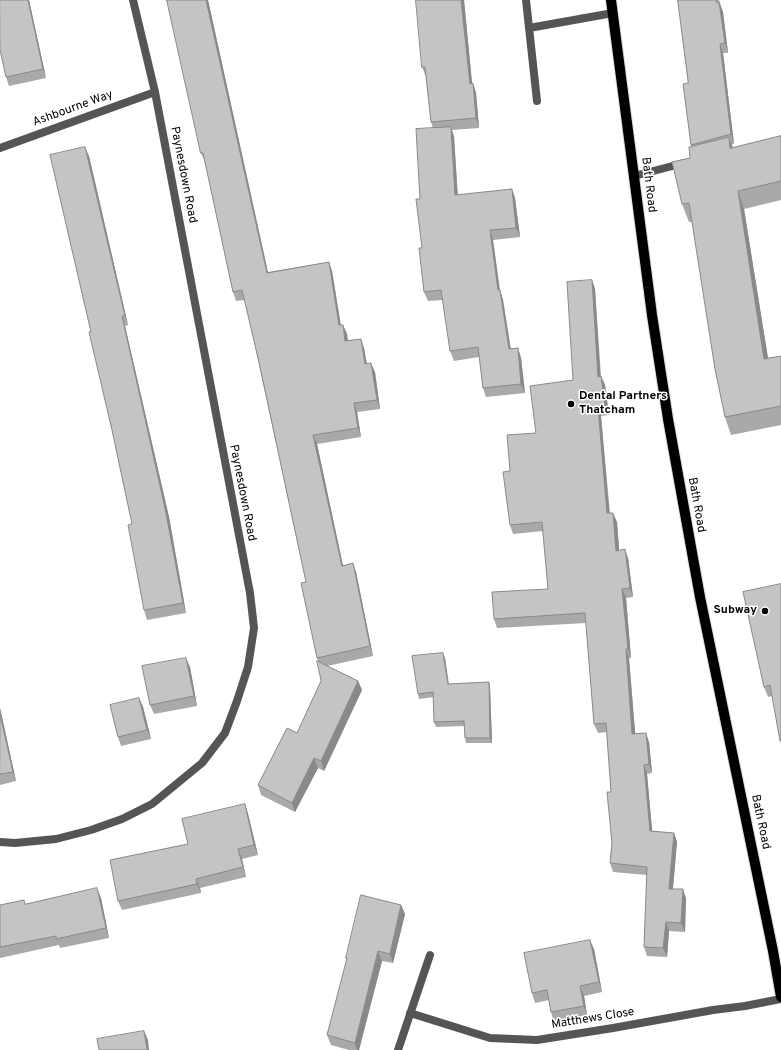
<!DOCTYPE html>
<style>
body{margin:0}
canvas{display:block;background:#fff}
</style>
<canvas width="781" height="1050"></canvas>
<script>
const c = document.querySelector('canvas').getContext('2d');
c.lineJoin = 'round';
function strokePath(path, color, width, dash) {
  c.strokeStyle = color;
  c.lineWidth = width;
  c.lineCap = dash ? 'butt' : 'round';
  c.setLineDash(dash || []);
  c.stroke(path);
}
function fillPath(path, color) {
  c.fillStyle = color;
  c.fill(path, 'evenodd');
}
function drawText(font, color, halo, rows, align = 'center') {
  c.font = font + ' Overpass,sans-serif';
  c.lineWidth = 3;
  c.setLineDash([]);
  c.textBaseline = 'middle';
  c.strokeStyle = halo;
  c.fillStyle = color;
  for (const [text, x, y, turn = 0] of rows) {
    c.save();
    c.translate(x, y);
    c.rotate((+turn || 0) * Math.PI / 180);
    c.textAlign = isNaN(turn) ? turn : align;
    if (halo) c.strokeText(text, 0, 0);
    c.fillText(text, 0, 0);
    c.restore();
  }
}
const minor = new Path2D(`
 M526,0L537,101
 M529,28L613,13
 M0,148L155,92
 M634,176L684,163
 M0,842L15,843L56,839L91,830L122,819L152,804L202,763L225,733L237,701L248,667L254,628L250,593L155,92L133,0
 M410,1013L490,1038L537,1040L613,1028L713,1010L745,1006L781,999
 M398,1050L430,955`);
const primary = new Path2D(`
 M611,0L652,315L668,419L700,597L773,951L781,997`);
const wall = new Path2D(`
 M0,0H29L46,78L9,86L6,77Z
 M167,0H208L268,272L329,262L332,271L341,325H343L347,334L348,341L364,348L367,364L375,372L380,409L357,412L361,437L317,444L343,566L356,572L373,656L327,666L358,681L362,690L324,771L318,768L295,812L261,795L258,785L297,733L321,681L318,662L317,658L306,582L245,300L236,301L233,292L205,162L201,153Z
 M464,0L472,83H473L476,93L479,128L452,130L454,137L458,195L512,189L515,198L520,237L493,240L500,290L503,300L511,349L518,348L521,358L525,393L486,397L483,388L479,357L454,361L450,351L443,300L428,301L424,292L422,248L420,199L433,128L431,122L426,77L422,67Z
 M678,0H719L723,12L728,53H723L734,144H732L733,148L781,136V200L744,209L768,358L781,356V425L731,435L725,417L692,222H689L682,204L690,158L692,147L691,145L688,83Z
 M89,156L128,325L125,326L169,517L186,613L147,620L144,610L132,524L91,332Z
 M592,280L595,289L601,376L605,385L609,415L601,416L610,513L617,522L619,550L628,558L633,597L626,598L631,658H629L635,734L649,742L652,773L647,774L652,831L674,833L677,842L673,889L686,898L685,932L669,931L667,957L647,956L644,947L647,875L613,872L610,863L612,843L611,792L607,732L598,733L594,724L586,623L497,628L494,619L548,589L543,531L513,534L510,525V471L573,380Z
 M781,584V743L772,696L768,697L764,687Z
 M445,658L449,684L489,682L490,687L492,743H466L465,738L464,726L436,727L434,722V697L419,699L418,694Z
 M190,667L197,706L154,714L150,705Z
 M139,698L143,707L151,739L121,746L118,737Z
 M0,708L16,781L0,785Z
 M245,804L248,814L258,855L242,859L246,877L200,888L201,893L122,910L118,901L188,844Z
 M101,898L109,938L60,948L59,945L0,958V905L24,900L25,904Z
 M401,905L405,914L393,963L382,961L359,1050H349L331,1045L327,1035L347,960L346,958Z
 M594,949L602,992L584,996L587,1015L554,1022L551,1012L549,1000L535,1003L532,993Z`);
const shadedWall = new Path2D(`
 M28,0H29L46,78L43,69Z
 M206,0H208L270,282L267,273Z
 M461,0H464L473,93L470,84Z
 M719,2L723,12L728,53L725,43Z
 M720,44L723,53L734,144L731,134Z
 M473,83L476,93L479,128L476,118Z
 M451,127L454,137L458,204L455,195Z
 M729,137L735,155L730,148Z
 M85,147L89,156L128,325L125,316Z
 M512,189L515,198L520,237L516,228Z
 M738,191L744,209L771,377L764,359Z
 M490,230L493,240L501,300L498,290Z
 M329,262L332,271L342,334L339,325Z
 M592,280L595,289L601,386L598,377Z
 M500,290L503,300L512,359L509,349Z
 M122,316L125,326L169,517L186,613L183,603Z
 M343,325L347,334L349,351L345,341Z
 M361,339L364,348L368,373L365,364Z
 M518,348L521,358L525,393L521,384Z
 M371,363L375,372L380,409L377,400Z
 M601,376L605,385L609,415L605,406Z
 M354,403L357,412L361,437L358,428Z
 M598,407L601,416L610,522L607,513Z
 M313,435L317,444L345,575L342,566Z
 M613,513L617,522L620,560L616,551Z
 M625,549L628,558L633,597L630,588Z
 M353,563L356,572L373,656L370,646Z
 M622,589L626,598L631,658L628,649Z
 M626,649L629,658L636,743L632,734Z
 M443,653L445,658L449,689L448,684Z
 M186,658L190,667L197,706L194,696Z
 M358,681L362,690L324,771L321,761Z
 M489,682L490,687L492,743L490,738Z
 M139,698L143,707L151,739L147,730Z
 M0,708L16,781L13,772L0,714Z
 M646,733L649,742L652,773L649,764Z
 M314,758L318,768L295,812L292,803Z
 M644,765L647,774L653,840L650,831Z
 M245,804L248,814L258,855L254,845Z
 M674,833L677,842L672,898L669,889Z
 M238,849L242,859L246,877L243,867Z
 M196,879L200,888L201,893L197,884Z
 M97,888L101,898L109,938L106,928Z
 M683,889L686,898L685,932L681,923Z
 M401,905L405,914L393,963L390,954Z
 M666,922L669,931L667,957L663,948Z
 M590,940L594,949L602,992L599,982Z
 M378,951L382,961L359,1050H357L355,1043Z
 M580,986L584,996L587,1015L584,1006Z
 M144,1031L148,1040L149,1050H147Z`);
const building = new Path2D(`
 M0,0H28L43,69L6,77L0,50Z
 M167,0H206L267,273L329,262L339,325H343L345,341L361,339L365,364L371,363L377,400L354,403L358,428L313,435L342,566L353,563L370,646L317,658L301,583L306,582L259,362L242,290L233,292L203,153H201Z
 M416,0H461L470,84L473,83L476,118L431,122L425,67H422Z
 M678,0H716L717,3L719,2L725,43L720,44L731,134L691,145L683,84L688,83Z
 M451,127L455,195L512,189L516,228L490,230L498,290H500L509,349L518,348L521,384L483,388L478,347L450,351L441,290L424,292L419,248H422L416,199H420L416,129Z
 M781,136V181L738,191L764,359L781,356V406L725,417L715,369L689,203L682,204L672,162L690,158L689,147L729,137L730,148Z
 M85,147L125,316H122L165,508L183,603L144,610L128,525L132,524L112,430L89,332H91L50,155Z
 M592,280L598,377L601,376L605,406L598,407L607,513H613L616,551L625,549L630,588L622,589L628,649H626L632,734L646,733L649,764L644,765L650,831L674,833L669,889H683L681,923L666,922L663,948L644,947L647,867L610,863L612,843L607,792H611L606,723L594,724L585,613L494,619L492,592L548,589L542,522L510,525L503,472L510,471L507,435L536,433L530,386L573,380L567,282Z
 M781,584V741H780L770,685L764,687L743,592Z
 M443,653L448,684L489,682L490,738H465L464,721L434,722L433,692L418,694L412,656Z
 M186,658L194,696L150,705L142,666Z
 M317,661L358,681L321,761L314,758L292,803L258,785L287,728L297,733L321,681Z
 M139,698L147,730L118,737L110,705Z
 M0,714L13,772L0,774Z
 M245,804L254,845L238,849L243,867L196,879L197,884L118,901L110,860L188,844L182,819Z
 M97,888L106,928L56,939V936L0,947V905L24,900L25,904Z
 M361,895L401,905L390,954L378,951L355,1043L327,1035L347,958H346Z
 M590,940L599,982L580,986L584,1006L551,1012L547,990L532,993L524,953Z
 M144,1031L147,1050H99L97,1039Z`);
const markers = [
 [571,404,4,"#000"],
 [765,611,4,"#000"]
];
const streetNames = [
 ["Ashbourne Way",73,109,-20],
 ["Paynesdown Road",183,175,79],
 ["Bath Road",648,185,83],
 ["Paynesdown Road",242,493,79],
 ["Bath Road",696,505,80],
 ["Bath Road",760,822,78],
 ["Matthews Close",593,1019,-9]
];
const poiNames = [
 ["Dental Partners",579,397],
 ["Thatcham",579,411],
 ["Subway",757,611,"right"]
];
strokePath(primary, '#dbdbdb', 12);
strokePath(minor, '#555', 8);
strokePath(primary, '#000', 10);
fillPath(wall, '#a9a9a9');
fillPath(shadedWall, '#898989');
fillPath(building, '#c4c4c4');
strokePath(building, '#898989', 1);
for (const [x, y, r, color] of markers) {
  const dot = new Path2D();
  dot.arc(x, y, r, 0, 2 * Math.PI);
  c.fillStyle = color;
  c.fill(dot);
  strokePath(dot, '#fff', 1.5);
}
drawText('12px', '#000', '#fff', streetNames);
drawText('bold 12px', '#000', '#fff', poiNames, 'left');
</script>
